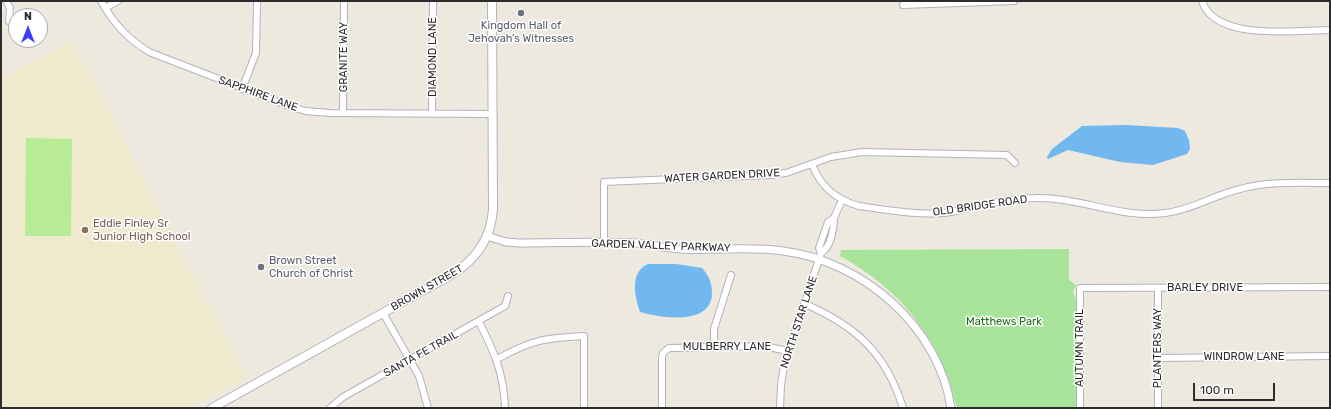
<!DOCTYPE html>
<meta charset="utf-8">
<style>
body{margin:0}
#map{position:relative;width:1331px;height:409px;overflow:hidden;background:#ede9de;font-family:Rubik,sans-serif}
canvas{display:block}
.frame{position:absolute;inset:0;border:2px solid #2c2c2c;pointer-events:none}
.north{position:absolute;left:8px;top:8px;width:40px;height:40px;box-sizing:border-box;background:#fff;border:1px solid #ababab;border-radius:50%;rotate:0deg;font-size:11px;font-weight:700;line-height:16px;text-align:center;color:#2c2c2c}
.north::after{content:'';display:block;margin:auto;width:14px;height:18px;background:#3d40fb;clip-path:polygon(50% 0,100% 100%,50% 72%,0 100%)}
.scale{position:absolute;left:1193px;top:383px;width:82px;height:18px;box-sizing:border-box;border:2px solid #2c2c2c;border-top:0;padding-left:5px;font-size:12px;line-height:14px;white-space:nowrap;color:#2c2c2c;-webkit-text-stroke:3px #fff;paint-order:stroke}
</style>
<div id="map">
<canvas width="1331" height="409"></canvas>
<div class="frame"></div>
<div class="north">N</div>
<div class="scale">100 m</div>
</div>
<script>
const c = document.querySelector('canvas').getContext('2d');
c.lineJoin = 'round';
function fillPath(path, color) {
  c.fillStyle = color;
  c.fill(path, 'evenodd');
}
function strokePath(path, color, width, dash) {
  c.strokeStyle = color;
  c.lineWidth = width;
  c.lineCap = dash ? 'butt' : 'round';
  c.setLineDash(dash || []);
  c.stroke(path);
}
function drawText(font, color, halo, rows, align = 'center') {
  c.font = font + ' Rubik,sans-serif';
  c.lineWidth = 3;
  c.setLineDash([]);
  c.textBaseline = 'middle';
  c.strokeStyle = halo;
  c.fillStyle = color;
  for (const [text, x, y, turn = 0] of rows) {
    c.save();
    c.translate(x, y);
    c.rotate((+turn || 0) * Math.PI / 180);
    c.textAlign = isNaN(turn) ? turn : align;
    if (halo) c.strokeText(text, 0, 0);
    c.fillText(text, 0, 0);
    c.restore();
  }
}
const education = new Path2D(`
 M71,41L94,82L246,378L191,408H1V78Z`);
const green = new Path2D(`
 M1069,249V280L1076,285L1073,292L1076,299L1077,408H957C940,339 902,290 840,256L841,250Z`);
const pitch = new Path2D(`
 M26,138L72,139L71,236H25Z`);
const water = new Path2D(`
 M1126,125L1178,128L1185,131L1189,140L1190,149L1187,154L1153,165L1120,162L1068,150L1048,159L1047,157L1052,149L1082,126Z
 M648,264H676L702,268C709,276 712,283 712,293C712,326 661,318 640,312C635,297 629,272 648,264Z`);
const minor = new Path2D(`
 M6,1L10,8L9,21
 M101,1C114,24 127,38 149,52L286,105L305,111L330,113L492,114
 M1202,1C1215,42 1297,30 1330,30
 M903,5L1014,1
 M105,8L118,1
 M242,89L256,53L257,1
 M343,113L344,1
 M432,114L433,1
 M812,164C820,186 837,200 859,206C887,210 916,215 944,213C957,212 970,207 982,205C1000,201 1019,198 1036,198C1080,197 1121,219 1165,213C1192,210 1214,195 1240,189C1269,181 1300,183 1330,183
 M834,218L842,200
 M604,243V182L769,175L786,173L831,157L862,152L1007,155L1015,163
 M1158,288V408
 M805,304C856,326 886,353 903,408
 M383,313L419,376L428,408
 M479,322C494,351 504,374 505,408
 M714,346V329L731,275
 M1158,358L1330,356
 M497,359C532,340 544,338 584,336V408
 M330,408L343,397L505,306L508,296
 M662,408V357L663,353L669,348L764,346L788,351
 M780,408L781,385L784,365L821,253C831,247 834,229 834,218L828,222L819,248L821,253
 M1080,408V288L1330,287`);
const tertiary = new Path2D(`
 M487,236L506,242L519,243C558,243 596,241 635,243C650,244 664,248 680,249C714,251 749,246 783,251C863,261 939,327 951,408`);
const secondary = new Path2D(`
 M212,408L451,275C476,260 491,239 493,209L492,1`);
const markers = [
 [521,13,4,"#6b7280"],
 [85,230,4,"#8d6e63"],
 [261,267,4,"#6b7280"]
];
const worshipNames = [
 ["Kingdom Hall of",521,26],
 ["Jehovah’s Witnesses",521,39],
 ["Brown Street",269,261,"left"],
 ["Church of Christ",269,274,"left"]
];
const streetNames = [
 ["GRANITE WAY",344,57,-90],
 ["DIAMOND LANE",433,57,-90],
 ["SAPPHIRE LANE",258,94,20],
 ["WATER GARDEN DRIVE",722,176,-3],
 ["OLD BRIDGE ROAD",980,206,-8],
 ["GARDEN VALLEY PARKWAY",661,246,2],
 ["BROWN STREET",427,288,-30],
 ["BARLEY DRIVE",1205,288],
 ["NORTH STAR LANE",799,322,-72],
 ["MULBERRY LANE",727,347],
 ["AUTUMN TRAIL",1080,348,-90],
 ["PLANTERS WAY",1158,348,-90],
 ["SANTA FE TRAIL",421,354,-29],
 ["WINDROW LANE",1244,357]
];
const educationNames = [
 ["Eddie Finley Sr",93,224],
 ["Junior High School",93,237]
];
const parkNames = [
 ["Matthews Park",1004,322]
];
fillPath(education, '#efeacd');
fillPath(green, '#a7e49a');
fillPath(pitch, '#b8eb96');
fillPath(water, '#71b8f0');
strokePath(minor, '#b2b2bf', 8);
strokePath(tertiary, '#b2b2bf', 9);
strokePath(secondary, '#b2b2bf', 10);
strokePath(minor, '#fff', 6);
strokePath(tertiary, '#fff', 7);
strokePath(secondary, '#fff', 8);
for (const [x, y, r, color] of markers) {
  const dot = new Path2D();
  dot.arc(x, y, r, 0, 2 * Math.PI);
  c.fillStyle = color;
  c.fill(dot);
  strokePath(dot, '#fff', 1.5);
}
drawText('11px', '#5b616d', '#fff', worshipNames);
drawText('11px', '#2c2c2c', '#fff', streetNames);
drawText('11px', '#785e54', '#fff', educationNames, 'left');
drawText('11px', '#1d6b1a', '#fff', parkNames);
</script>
